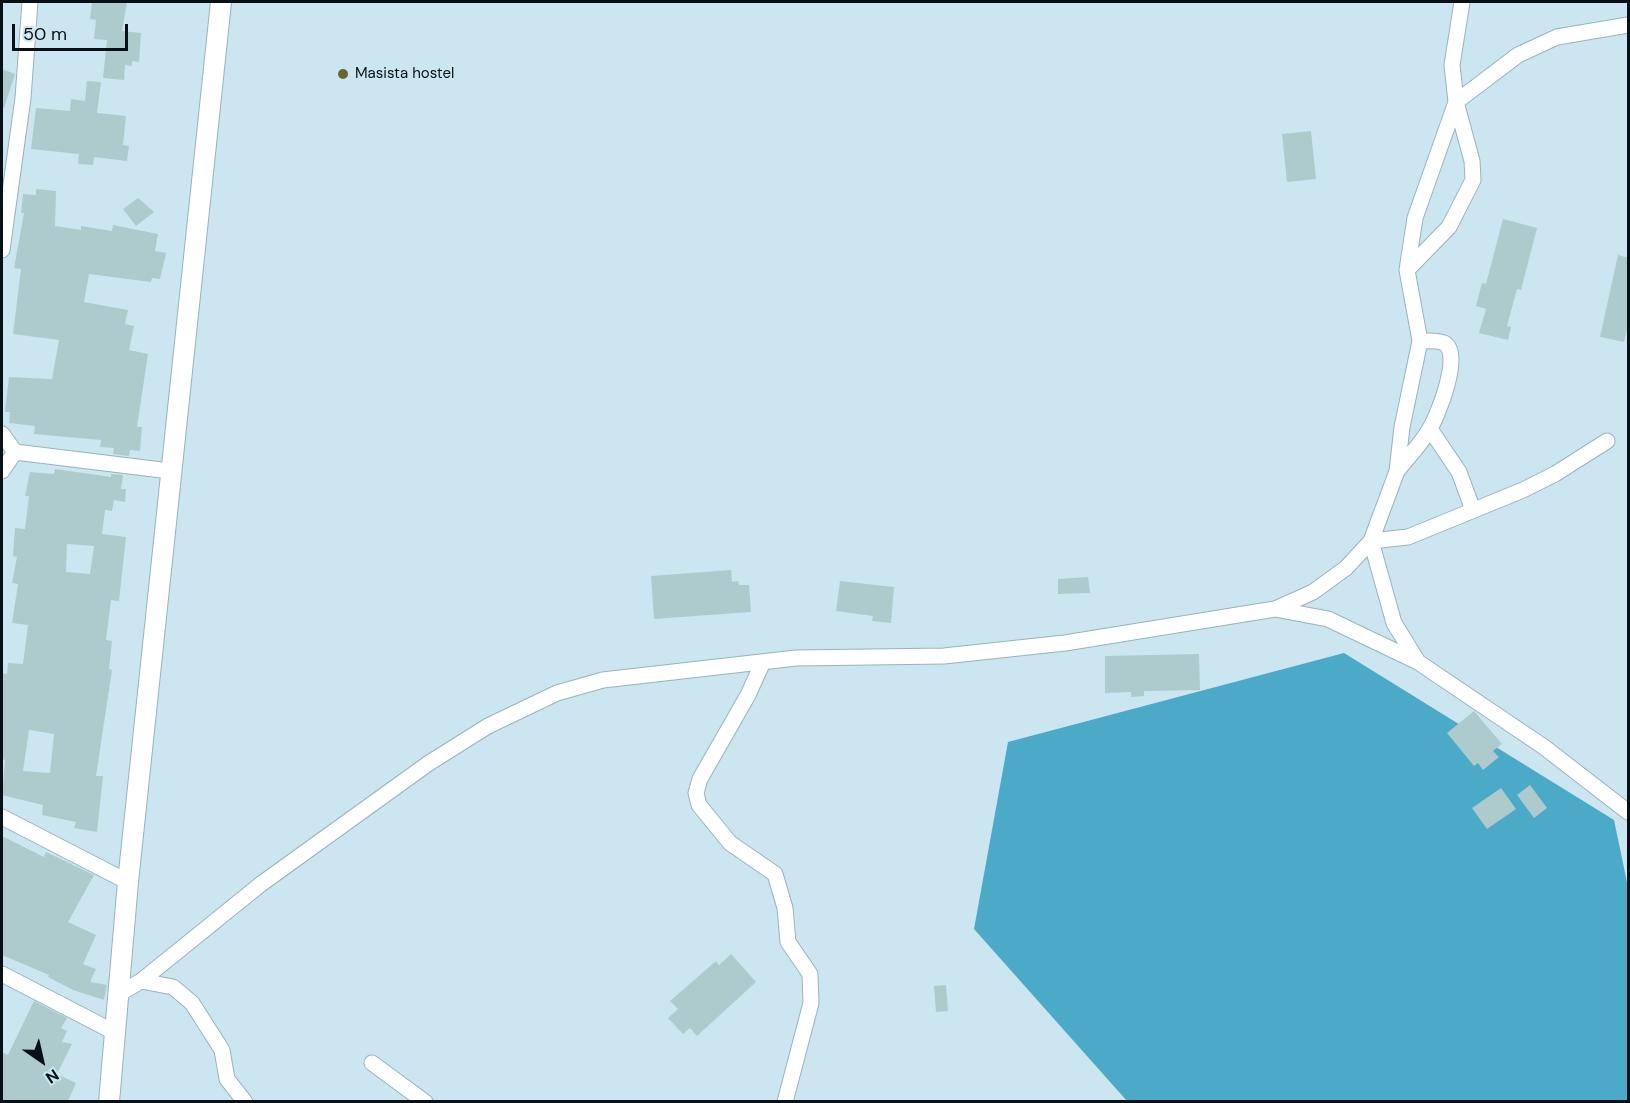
<!DOCTYPE html>
<style>
body{margin:0}
#map{position:relative;width:1630px;height:1103px;overflow:hidden;background:#cbe6f1;font-family:"DM Sans",sans-serif}
canvas{display:block}
.frame{position:absolute;inset:0;border:3px solid #071014;pointer-events:none}
.north{position:absolute;left:12px;top:1031px;width:60px;height:60px;-webkit-text-stroke:4px #cbe6f1;paint-order:stroke;rotate:146deg;font-size:16px;font-weight:700;line-height:24px;text-align:center;color:#071014}
.north::after{content:'';display:block;margin:auto;width:21px;height:27px;background:#071014;clip-path:polygon(50% 0,100% 100%,50% 72%,0 100%)}
.scale{position:absolute;left:12px;top:24px;width:116px;height:27px;box-sizing:border-box;border:3px solid #071014;border-top:0;padding-left:8px;font-size:18px;line-height:21px;white-space:nowrap;color:#071014;-webkit-text-stroke:4px #cbe6f1;paint-order:stroke}
</style>
<div id="map">
<canvas width="1630" height="1103"></canvas>
<div class="frame"></div>
<div class="north">N</div>
<div class="scale">50 m</div>
</div>
<script>
const c = document.querySelector('canvas').getContext('2d');
c.lineJoin = 'round';
function fillPath(path, color) {
  c.fillStyle = color;
  c.fill(path, 'evenodd');
}
function strokePath(path, color, width, dash) {
  c.strokeStyle = color;
  c.lineWidth = width;
  c.lineCap = dash ? 'butt' : 'round';
  c.setLineDash(dash || []);
  c.stroke(path);
}
function drawText(font, color, halo, rows, align = 'center') {
  c.font = font + ' "DM Sans",sans-serif';
  c.lineWidth = 6;
  c.setLineDash([]);
  c.textBaseline = 'middle';
  c.strokeStyle = halo;
  c.fillStyle = color;
  for (const [text, x, y, turn = 0] of rows) {
    c.save();
    c.translate(x, y);
    c.rotate((+turn || 0) * Math.PI / 180);
    c.textAlign = isNaN(turn) ? turn : align;
    if (halo) c.strokeText(text, 0, 0);
    c.fillText(text, 0, 0);
    c.restore();
  }
}
const forest = new Path2D(`
 M1344,653L1614,820L1628,887V1101H1127L974,929L1008,742Z`);
const building = new Path2D(`
 M92,2H127L122,31L141,33L139,62L132,61V66L125,65L124,80L103,78L107,40L94,39L96,20L90,19Z
 M2,69L15,74L4,108H2Z
 M87,81L101,82L97,113L126,116L123,145L129,146L127,161L94,157L93,165L78,164L79,154L31,149L36,108L70,111L71,99L85,101Z
 M1311,131L1316,179L1287,182L1282,134Z
 M36,189L56,191L55,226L81,230V226L112,231L113,225L158,234L155,251L166,253L160,279L152,278L151,282L89,274L84,302L128,310L125,324L134,326L129,350L148,354L137,427H142L140,451L130,450L129,456L113,454L114,448L100,447L101,440L34,434L35,426L9,423L10,412H5L9,377L52,379L59,340L13,334L21,269L14,268L24,213H21L23,194L36,195Z
 M138,198L154,212L136,226L123,209Z
 M1503,219L1537,228L1521,290L1517,289L1507,326L1511,327L1508,340L1479,333L1486,309L1476,306L1482,283L1486,284Z
 M1618,255L1629,258V320L1624,342L1600,337Z
 M55,469L111,477V474L123,475L121,489H126L125,502L114,500L112,511L105,510L102,534L126,537L119,601L111,600L106,640L112,641L109,669L112,670L96,776H103L97,832L74,828L76,822L42,815L43,805L2,795L5,760L2,759V673L7,674L8,663L23,664L28,625L12,623L18,584L12,583L17,557L13,556L15,528L25,529L29,496H25L30,472L54,474ZM67,544L94,546L90,574L66,572ZM29,730L54,734L50,773L23,771Z
 M731,570L732,582L738,581L739,585H749L751,612L654,619L651,576Z
 M1088,577L1090,593L1058,594V579Z
 M840,581L894,587L891,623L872,621L873,616L836,611Z
 M1199,654L1200,690L1144,691V696L1131,697V692L1105,693V656Z
 M1474,711L1502,744L1493,751L1499,757L1483,770L1478,763L1474,766L1447,733Z
 M1530,785L1547,808L1534,818L1517,795Z
 M1501,788L1516,809L1487,829L1472,808Z
 M2,836L44,857L46,852L94,875L68,922L96,935L83,964L96,969L90,982L107,985L104,1000L73,990L48,977L49,975L2,955Z
 M731,954L756,982L697,1036L690,1028L683,1034L668,1018L678,1009L670,1001L716,961L719,965Z
 M946,985L948,1011L936,1012L934,986Z
 M34,1001L67,1018L61,1028L67,1031L62,1042L72,1044L57,1074L76,1083L68,1101H2V1052L8,1055Z`);
const minor = new Path2D(`
 M2,250L23,98L30,2
 M1407,270L1449,227L1473,180L1472,161L1456,102L1452,65L1462,2
 M1430,429L1459,472L1473,510
 M2,434L15,452
 M1607,441L1555,474L1523,490L1408,537L1371,541L1394,623L1418,662L1544,747L1628,812
 M1398,470C1408,457 1421,444 1429,430C1438,416 1463,353 1444,343C1438,340 1427,341 1420,341
 M2,471L15,452L170,471
 M1275,609L1328,619L1418,662
 M763,662L748,695L700,779L696,793L699,805L730,843L775,874L785,908L788,942L810,974L811,1003L785,1102
 M2,817L128,882
 M2,974L114,1032
 M141,981L173,987L192,1003L222,1050L227,1079L245,1102
 M119,994L141,981L261,884L429,763L488,726L557,693L603,680L796,658L944,656L1065,643L1275,609L1313,592L1346,568L1371,541L1397,471L1402,427L1420,341L1407,270L1415,218L1456,102L1518,55L1557,37L1628,25
 M372,1063L425,1102`);
const major = new Path2D(`
 M109,1102L128,882L221,2`);
const markers = [
 [343,74,6,"#6b6431"]
];
const poiNames = [
 ["Masista hostel",355,74]
];
fillPath(forest, '#4baac8');
fillPath(building, '#adcbcc');
strokePath(minor, '#98b3bd', 17);
strokePath(major, '#98b3bd', 22);
strokePath(minor, '#fff', 15);
strokePath(major, '#fff', 20);
for (const [x, y, r, color] of markers) {
  const dot = new Path2D();
  dot.arc(x, y, r, 0, 2 * Math.PI);
  c.fillStyle = color;
  c.fill(dot);
  strokePath(dot, '#cbe6f1', 2);
}
drawText('15px', '#071014', '#cbe6f1', poiNames, 'left');
</script>
